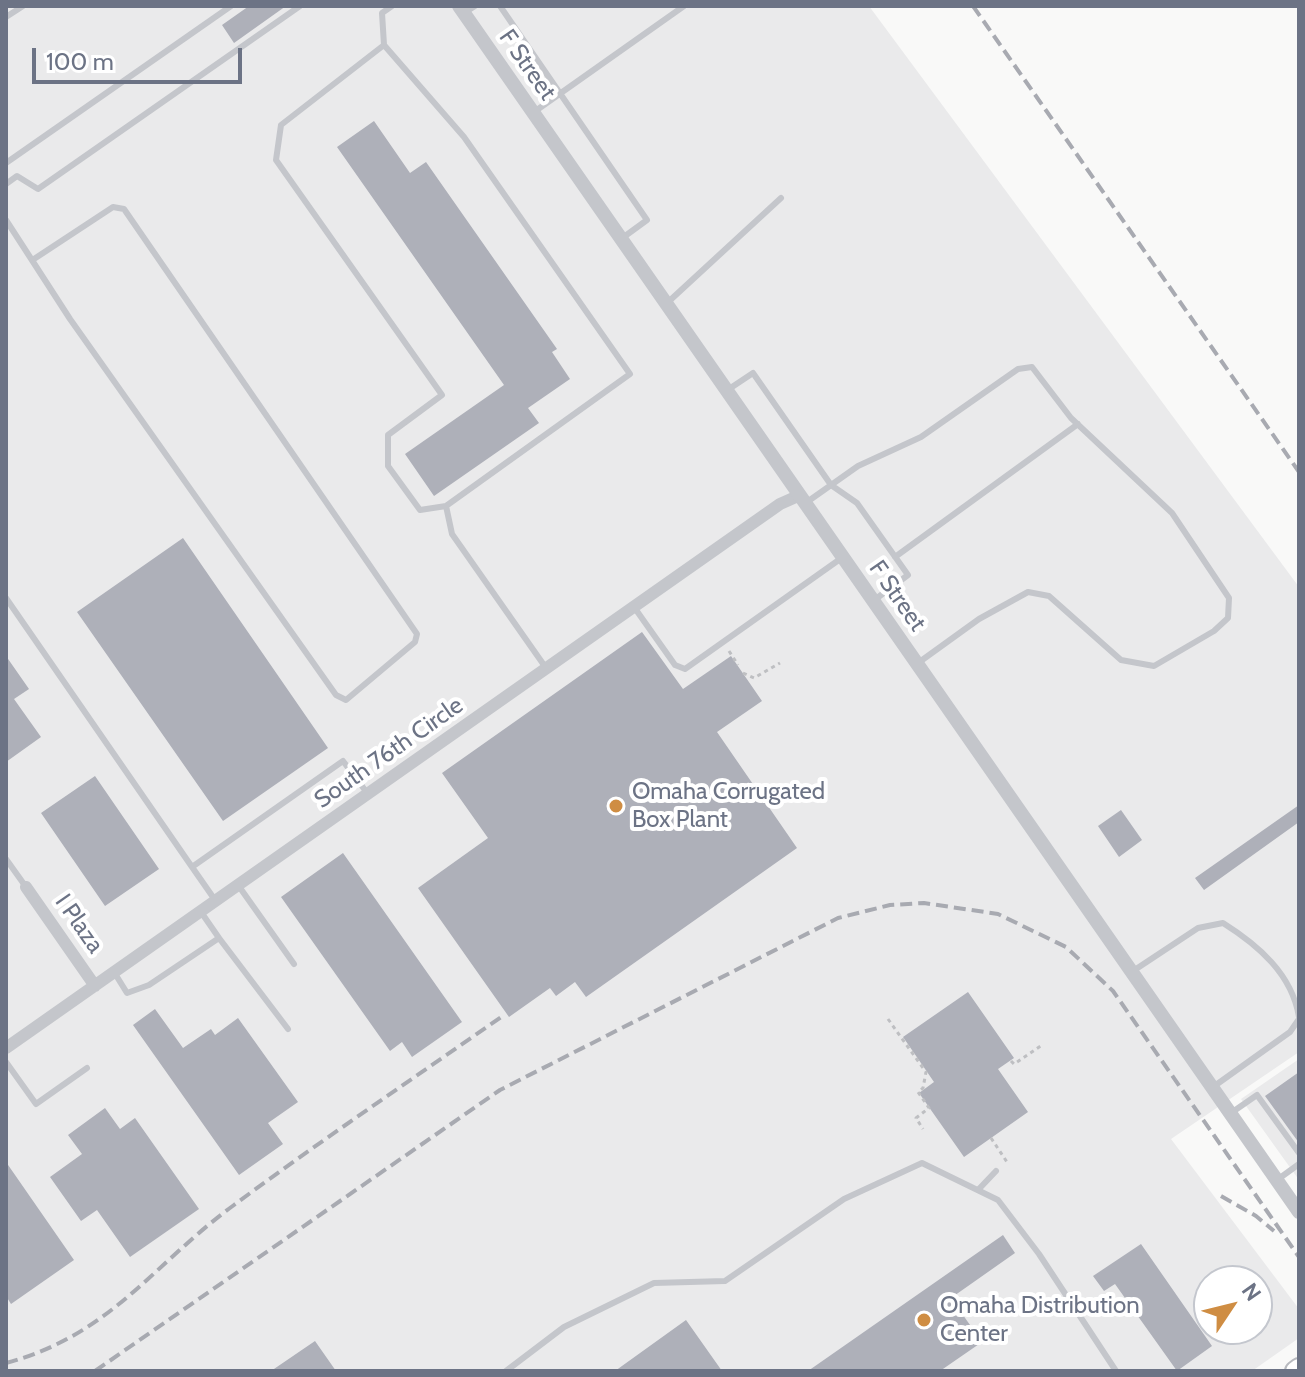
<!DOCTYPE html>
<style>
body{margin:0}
#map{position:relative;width:1305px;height:1377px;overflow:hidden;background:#f9f9f8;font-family:Cabin,sans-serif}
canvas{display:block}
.frame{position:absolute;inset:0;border:8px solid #6c7385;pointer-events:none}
.north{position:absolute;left:1193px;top:1265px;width:80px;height:80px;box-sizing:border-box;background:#fff;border:2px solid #c4c7ce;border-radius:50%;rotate:55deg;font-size:22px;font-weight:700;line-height:32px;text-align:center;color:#6c7385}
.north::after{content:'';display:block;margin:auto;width:28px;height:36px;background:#cf8d43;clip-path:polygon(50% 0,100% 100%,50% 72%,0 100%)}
.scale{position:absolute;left:32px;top:48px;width:210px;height:36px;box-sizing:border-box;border:4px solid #6c7385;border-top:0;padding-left:10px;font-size:24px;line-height:28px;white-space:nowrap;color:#6c7385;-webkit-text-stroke:6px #fff;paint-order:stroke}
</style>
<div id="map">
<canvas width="1305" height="1377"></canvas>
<div class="frame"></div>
<div class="north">N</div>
<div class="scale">100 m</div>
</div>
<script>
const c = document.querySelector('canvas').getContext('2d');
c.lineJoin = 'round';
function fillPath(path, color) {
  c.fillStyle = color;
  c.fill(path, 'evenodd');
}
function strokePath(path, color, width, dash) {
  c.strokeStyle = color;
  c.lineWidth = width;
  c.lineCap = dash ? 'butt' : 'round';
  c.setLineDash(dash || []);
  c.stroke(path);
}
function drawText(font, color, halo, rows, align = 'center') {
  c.font = font + ' Cabin,sans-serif';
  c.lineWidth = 8;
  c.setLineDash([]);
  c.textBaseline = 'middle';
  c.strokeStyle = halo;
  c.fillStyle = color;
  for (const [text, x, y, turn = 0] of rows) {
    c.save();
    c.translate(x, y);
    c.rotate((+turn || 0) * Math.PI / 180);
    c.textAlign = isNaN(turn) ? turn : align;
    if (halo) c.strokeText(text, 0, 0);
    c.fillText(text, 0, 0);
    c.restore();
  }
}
const built = new Path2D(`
 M6,6H869L1299,587V1052L1171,1139L1299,1309V1338L1252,1371H6ZM1209,1281H1257V1329H1209Z
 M1299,1059V1180L1241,1099Z`);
const building = new Path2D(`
 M249,6H286L234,43L222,25Z
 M374,121L410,173L426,162L557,349L552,352L570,379L528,408L539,423L434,496L405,454L504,385L337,147Z
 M183,538L328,748L223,821L77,612Z
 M642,632L683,689L731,656L762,701L717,732L797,848L586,997L575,982L556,996L550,988L509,1017L418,888L488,838L442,773Z
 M6,656L29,689L14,699L41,737L6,762Z
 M95,776L159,869L105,906L41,813Z
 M1299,805V822L1204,890L1195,878Z
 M1121,810L1142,840L1119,857L1098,826Z
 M343,853L462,1022L412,1057L402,1042L390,1051L281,897Z
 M968,992L1014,1058L998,1069L1028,1112L964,1157L919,1093L934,1082L903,1037Z
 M155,1009L183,1048L211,1029L215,1035L238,1018L298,1102L268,1123L283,1144L239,1175L133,1025Z
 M1299,1072V1143L1265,1096Z
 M105,1108L120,1129L135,1118L199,1209L130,1257L97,1210L81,1221L50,1177L82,1154L68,1135Z
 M6,1162L74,1260L11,1304L6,1296Z
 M1003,1235L1015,1253L951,1298L982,1342L940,1371H808Z
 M1141,1244L1212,1346L1177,1371L1115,1284L1104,1291L1093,1276Z
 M686,1320L722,1371H615Z
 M315,1341L336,1371H271Z`);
const path = new Path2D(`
 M729,651L738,665
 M743,673L754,678L780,663
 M888,1019L926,1072L923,1088L918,1092L929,1108L916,1118L923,1129
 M1011,1061L1014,1064L1042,1045
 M991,1138L1007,1162`);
const service = new Path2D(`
 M500,6L647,220L621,239
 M464,13L475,6
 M6,17L23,6
 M384,45L464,137L630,374L446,506L420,510L388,466V435L442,395L276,160L281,125L384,45L382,13L392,6
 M534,112L684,6
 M6,163L231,6
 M6,184L17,176L38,189L300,6
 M6,220L70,319L336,695L346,700L415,642L417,634L124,209L113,207L34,259
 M666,304L781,198
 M729,389L753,373L831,485L857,503L908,575L873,601
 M807,502L858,466L921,437L1018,369L1032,367L1071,418L1172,513L1229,598L1228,618L1214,631L1154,666L1121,660L1049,596L1028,592L979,619L918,663
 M446,506L452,534L546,668
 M895,557L1078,424
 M6,598L192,867L343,761L368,794
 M634,607L675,665L685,669L843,557
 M6,859L26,887
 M192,867L215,900
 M238,885L294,964
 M219,938L288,1029
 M1133,971L1198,928L1223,923C1258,945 1292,974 1299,1017
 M114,972L127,993L149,985L219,938L201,912
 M6,1062L36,1104L87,1068
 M1213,1087L1290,1032L1299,1019
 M1231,1113L1257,1095L1299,1153
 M1277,1180L1299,1164
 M978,1190L996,1171
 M506,1371L564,1327L654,1283L725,1281L844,1199L922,1163L998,1200L1039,1254L1116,1371`);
const minor = new Path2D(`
 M26,887L95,986
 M6,1048L780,504L798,496`);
const tertiary = new Path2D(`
 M459,6L1299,1212`);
const primary = new Path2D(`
 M1295,1371L1299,1368`);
const rail = new Path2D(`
 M973,6L1299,472
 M1221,1196L1256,1216L1274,1231
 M6,1363C111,1335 152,1265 234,1205C323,1139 414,1078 504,1015
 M95,1371L500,1090L838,918L890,905L924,903L998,914L1066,947L1113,991L1299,1257`);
const markers = [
 [616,806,8,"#cf8d43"],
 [924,1320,8,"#cf8d43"]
];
const streetNames = [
 ["F Street",527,65,55],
 ["F Street",897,596,55],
 ["South 76th Circle",389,753,-35],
 ["I Plaza",79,924,55]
];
const poiNames = [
 ["Omaha Corrugated",632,792],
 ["Box Plant",632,820],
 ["Omaha Distribution",940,1306],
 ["Center",940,1334]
];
fillPath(built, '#eaeaeb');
fillPath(building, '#aeb0b9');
strokePath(primary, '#b8babf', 22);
strokePath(path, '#bebfc2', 3, [4, 4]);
strokePath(service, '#c4c6cb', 6);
strokePath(minor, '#c4c6cb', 12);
strokePath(tertiary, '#c4c6cb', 14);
strokePath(primary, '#fff', 18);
strokePath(rail, '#a8aab1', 4, [12, 6]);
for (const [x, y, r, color] of markers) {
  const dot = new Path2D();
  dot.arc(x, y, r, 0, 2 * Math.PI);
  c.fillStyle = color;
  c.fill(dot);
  strokePath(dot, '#fff', 3);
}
drawText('24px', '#6c7385', '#fff', streetNames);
drawText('24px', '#6c7385', '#fff', poiNames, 'left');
</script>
